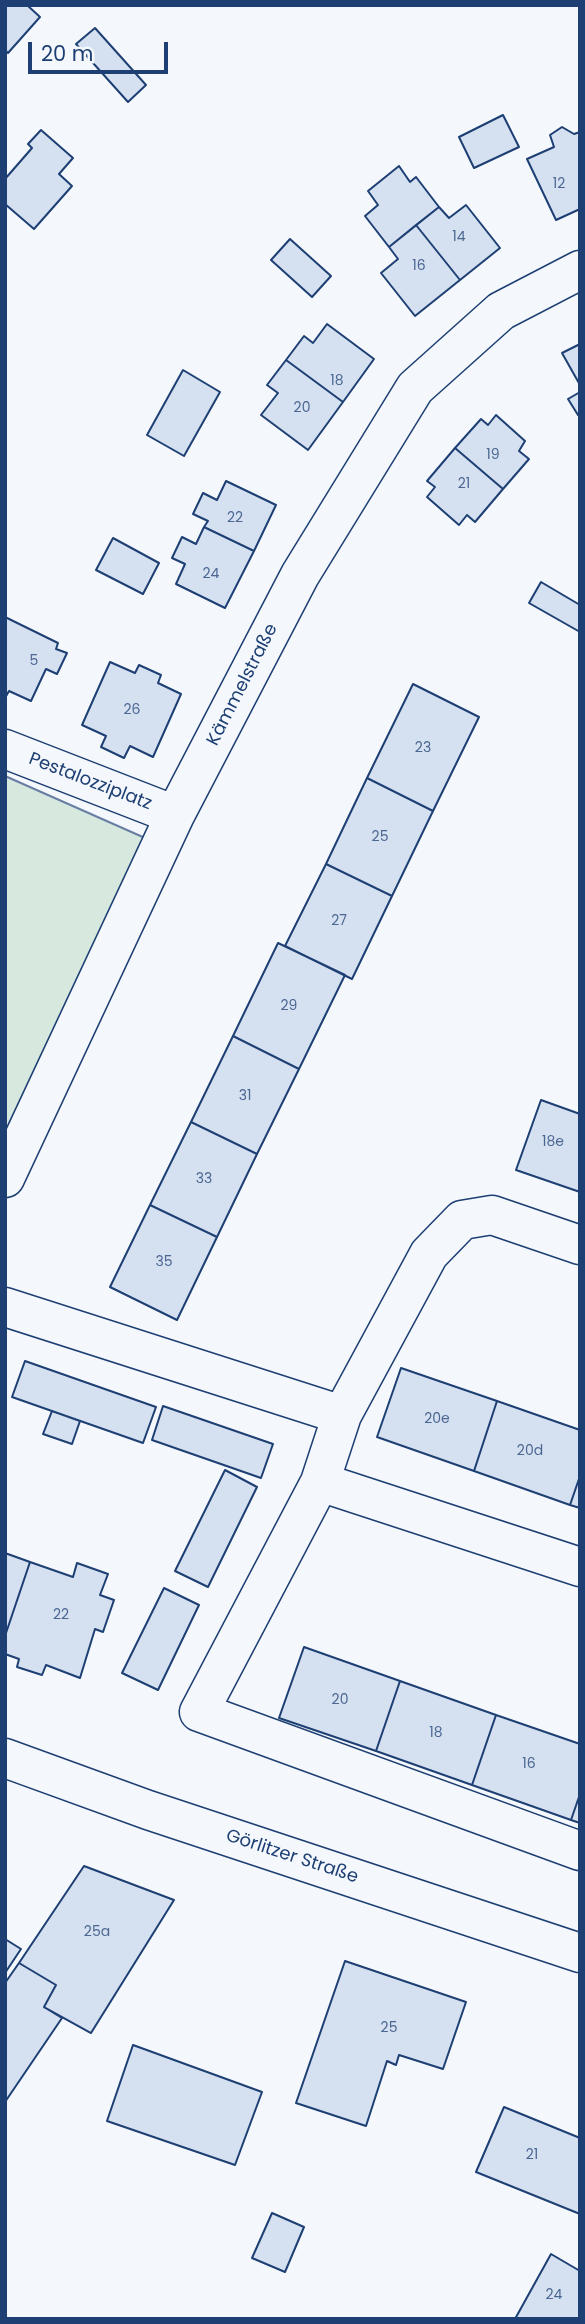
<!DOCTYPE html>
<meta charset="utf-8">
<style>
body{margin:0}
#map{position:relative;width:585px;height:2324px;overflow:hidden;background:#f4f7fb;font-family:Poppins,sans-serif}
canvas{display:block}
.frame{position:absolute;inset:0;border:7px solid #1d3f73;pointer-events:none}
.scale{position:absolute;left:28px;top:42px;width:140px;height:32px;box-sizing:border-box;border:4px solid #1d3f73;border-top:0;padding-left:9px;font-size:21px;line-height:24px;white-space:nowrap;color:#1d3f73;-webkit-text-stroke:5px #f4f7fb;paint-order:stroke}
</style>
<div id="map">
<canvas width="585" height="2324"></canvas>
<div class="frame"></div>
<div class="scale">20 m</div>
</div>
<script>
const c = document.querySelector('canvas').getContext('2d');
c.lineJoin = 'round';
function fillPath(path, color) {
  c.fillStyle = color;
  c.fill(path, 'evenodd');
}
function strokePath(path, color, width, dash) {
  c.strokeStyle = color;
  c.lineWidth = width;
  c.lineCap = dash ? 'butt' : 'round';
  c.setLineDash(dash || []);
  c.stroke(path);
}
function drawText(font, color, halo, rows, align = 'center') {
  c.font = font + ' Poppins,sans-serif';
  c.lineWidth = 5;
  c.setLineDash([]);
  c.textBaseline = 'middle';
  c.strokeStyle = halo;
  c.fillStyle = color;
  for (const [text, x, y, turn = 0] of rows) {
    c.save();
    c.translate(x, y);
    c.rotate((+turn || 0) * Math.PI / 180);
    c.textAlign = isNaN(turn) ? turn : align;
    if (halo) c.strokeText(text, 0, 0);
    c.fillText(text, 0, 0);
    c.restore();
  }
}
const green = new Path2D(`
 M5,776L145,838L5,1141Z`);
const building = new Path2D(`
 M5,5H27L40,17L8,53L5,50Z
 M95,28L146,85L128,102L76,44Z
 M503,115L519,147L474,168L459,137Z
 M562,127L574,134L580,132V209L556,220L527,159L554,147L550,135Z
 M41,130L73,158L59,174L72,186L34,229L5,204V179L32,148L28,144Z
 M399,166L410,182L416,177L439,207L389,247L365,216L378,205L368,191Z
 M466,205L500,248L460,280L416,225L439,207L449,218Z
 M416,225L460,280L415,316L381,273L398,259L389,247Z
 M290,239L331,276L312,297L271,260Z
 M327,324L374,359L343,402L286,360L304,336L313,343Z
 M580,344V385L562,353Z
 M286,360L343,402L308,450L261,415L278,393L267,385Z
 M183,370L220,392L184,456L147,435Z
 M580,392V414L578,415L568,399Z
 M496,415L525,441L519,451L529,459L503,489L455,448L481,419L488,425Z
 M455,448L503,489L475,522L467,515L459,525L427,497L435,487L427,481Z
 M226,481L276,505L254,551L204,527L208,521L193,514L203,493L217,500Z
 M204,527L254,551L225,608L176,584L185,564L172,558L182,537L196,544Z
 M113,538L159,563L143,594L96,570Z
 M541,582L580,605V632L529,603Z
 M5,617L58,643L56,649L67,653L57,674L46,669L31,701L9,691L5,698Z
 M110,662L135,673L139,665L161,675L158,683L181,694L153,757L130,746L124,758L101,747L106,736L82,725Z
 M413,684L479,717L433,811L367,778Z
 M367,778L433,811L392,896L326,864Z
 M326,864L392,896L352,979L285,946Z
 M278,943L345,975L299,1069L233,1036Z
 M233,1036L299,1069L257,1154L191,1122Z
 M541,1100L580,1114V1192L516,1170Z
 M191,1122L257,1154L217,1237L150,1205Z
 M150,1205L217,1237L177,1320L110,1287Z
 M25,1361L156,1407L143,1443L12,1397Z
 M401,1368L497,1401L474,1471L377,1437Z
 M497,1401L580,1430V1476L570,1505L474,1471Z
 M163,1406L273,1444L261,1478L152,1440Z
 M52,1411L80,1421L72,1444L43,1434Z
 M225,1470L257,1487L208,1587L175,1571Z
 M580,1476V1508L570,1505Z
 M5,1553L30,1562L5,1636Z
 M30,1562L73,1577L77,1563L108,1574L100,1595L114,1600L103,1632L95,1629L80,1678L46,1665L42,1675L17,1667L19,1659L5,1654V1636Z
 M164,1588L199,1605L158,1690L122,1673Z
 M304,1647L400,1681L376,1751L279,1718Z
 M400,1681L496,1715L472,1785L376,1751Z
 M496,1715L580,1744V1794L571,1820L472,1785Z
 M580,1794V1823L571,1820Z
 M84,1866L174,1900L91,2033L44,2007L56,1985L19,1963Z
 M5,1939L21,1949L5,1973Z
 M345,1961L466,2002L443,2069L399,2055L396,2065L387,2061L366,2126L296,2103Z
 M19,1963L56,1985L44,2007L62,2018L5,2102V1983Z
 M133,2045L262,2092L235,2165L107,2121Z
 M504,2107L580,2138V2214L476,2172Z
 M272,2213L304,2227L285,2272L252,2258Z
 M551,2254L580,2271V2319H515Z`);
const minor = new Path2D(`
 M5,749L175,815
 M5,1178L175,815L300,575L415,388L501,311L580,270
 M580,1245L492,1215L462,1220L429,1254L342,1415L320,1482L199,1712L580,1851
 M5,1307L342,1415
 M320,1482L580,1567`);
const major = new Path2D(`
 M5,1758L148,1810L580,1953`);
const numberNames = [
 ["12",559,184],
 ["14",459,237],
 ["16",419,266],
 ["18",337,381],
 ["20",302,408],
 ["19",493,455],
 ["21",464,484],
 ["22",235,518],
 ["24",211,574],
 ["5",34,661],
 ["26",132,710],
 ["23",423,748],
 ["25",380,837],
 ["27",339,921],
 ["29",289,1006],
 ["31",245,1096],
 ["18e",553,1142],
 ["33",204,1179],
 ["35",164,1262],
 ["20e",437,1419],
 ["20d",530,1451],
 ["22",61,1615],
 ["20",340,1700],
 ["18",436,1733],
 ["16",529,1764],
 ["25a",97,1932],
 ["25",389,2028],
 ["21",532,2155],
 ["24",554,2295]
];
const streetNames = [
 ["Kämmelstraße",243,685,-63],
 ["Pestalozziplatz",90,782,21],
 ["Görlitzer Straße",292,1857,18]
];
fillPath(green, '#d7e8df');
strokePath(green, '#687fa3', 2);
fillPath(building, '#d5e0f0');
strokePath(building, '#1d3f73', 2);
strokePath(minor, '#1d3f73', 41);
strokePath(major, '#1d3f73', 41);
strokePath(minor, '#f4f7fb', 38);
strokePath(major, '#f4f7fb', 38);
drawText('14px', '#4b6792', null, numberNames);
drawText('18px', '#1d3f73', '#f4f7fb', streetNames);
</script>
